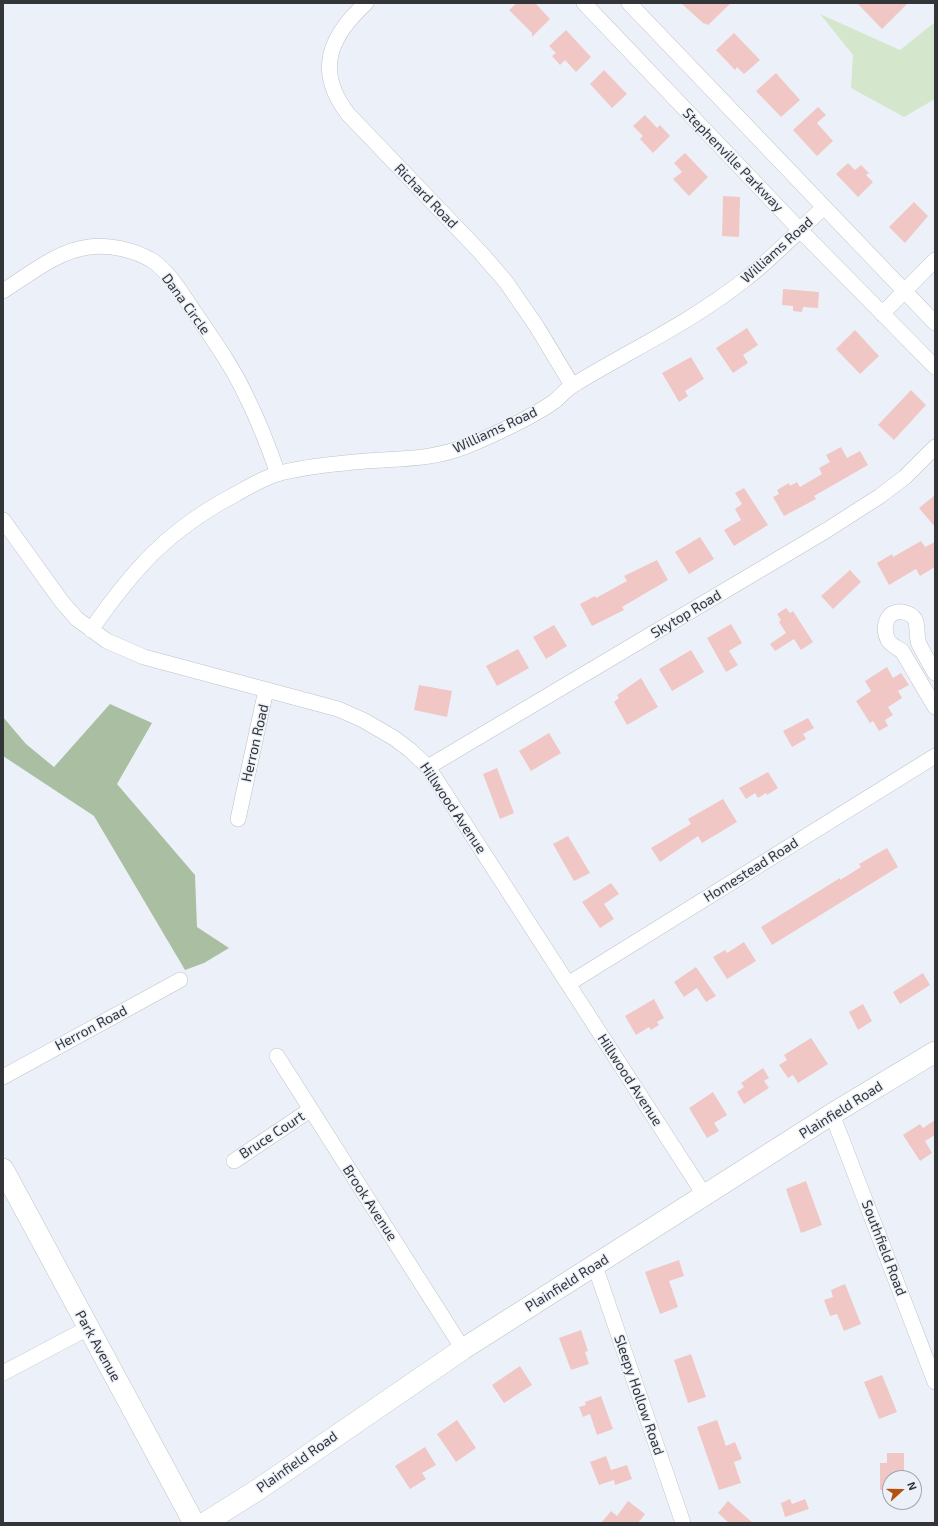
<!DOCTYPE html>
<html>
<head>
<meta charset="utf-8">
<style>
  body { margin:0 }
  #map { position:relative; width:938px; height:1526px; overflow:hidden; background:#ecf1f9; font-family:"Exo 2",sans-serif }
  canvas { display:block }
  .frame { position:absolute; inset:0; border:4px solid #333538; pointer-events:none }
  .north { position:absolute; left:882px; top:1470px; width:40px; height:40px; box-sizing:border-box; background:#ecf1f9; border:1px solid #a2a6ac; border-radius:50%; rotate:69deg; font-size:11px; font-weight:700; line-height:16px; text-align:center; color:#333538 }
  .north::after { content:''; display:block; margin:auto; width:14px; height:18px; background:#b2520e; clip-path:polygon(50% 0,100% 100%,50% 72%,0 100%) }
</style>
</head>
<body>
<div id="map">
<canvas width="938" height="1526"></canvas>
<div class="frame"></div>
<div class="north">N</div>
</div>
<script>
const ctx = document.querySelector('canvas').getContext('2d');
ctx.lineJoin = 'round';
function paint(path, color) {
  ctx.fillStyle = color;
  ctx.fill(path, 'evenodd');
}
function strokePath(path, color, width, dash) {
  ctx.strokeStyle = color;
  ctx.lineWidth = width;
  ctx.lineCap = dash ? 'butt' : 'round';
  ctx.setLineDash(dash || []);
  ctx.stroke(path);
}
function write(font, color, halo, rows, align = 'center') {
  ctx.font = font + ' "Exo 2",sans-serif';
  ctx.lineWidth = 3;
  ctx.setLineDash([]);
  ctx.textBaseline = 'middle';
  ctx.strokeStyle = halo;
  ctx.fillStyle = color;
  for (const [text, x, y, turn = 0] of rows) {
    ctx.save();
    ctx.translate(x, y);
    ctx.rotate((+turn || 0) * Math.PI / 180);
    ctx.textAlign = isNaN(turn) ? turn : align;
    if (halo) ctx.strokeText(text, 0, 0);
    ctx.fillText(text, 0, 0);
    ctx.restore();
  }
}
paint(new Path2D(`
  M820,14L900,50L935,22V99L904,117L851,88L853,55Z`), '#d4e7cc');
paint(new Path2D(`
  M110,704L152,723L117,784L195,875L197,927L229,948L204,963L185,970L94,816L3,756V717L26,744L54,767Z`), '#aabea1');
paint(new Path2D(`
  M517,3H535L550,19L532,37V33L509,10Z
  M681,3H731L708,25L703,23Z
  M857,3H908L882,29Z
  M566,30L591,57L576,72L565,60L560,65L552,56L556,53L549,46Z
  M734,33L760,60L744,74L737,67L735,70L716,50Z
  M604,70L627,94L612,108L590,84Z
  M776,73L800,100L781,117L756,91Z
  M818,107L826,115L817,123L833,141L817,156L793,130Z
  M645,115L657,128L660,125L670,136L653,153L640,139L643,136L633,126Z
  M685,153L708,177L689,196L673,179L682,172L674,163Z
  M848,163L855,170L861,165L869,173L866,175L873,182L858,197L836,174Z
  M723,196L740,197L739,237L722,236Z
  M914,202L928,216L905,243L889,227Z
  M783,289L819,292L818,308L803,307L802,312L793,311V306L782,305Z
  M747,328L758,345L743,355L748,363L733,373L716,348Z
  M855,330L879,356L860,374L836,349Z
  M691,357L704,379L685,391L688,396L679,402L662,373Z
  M911,390L926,405L894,440L878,425Z
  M841,447L847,458L860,451L868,465L814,496L816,499L784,516L773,497L779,494L777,490L789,483L790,486L797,482L800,487L822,474L819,468L830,462L826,455Z
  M744,488L768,525L734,546L724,530L741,520L735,509L742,504L735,493Z
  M935,495V527L919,508Z
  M700,537L714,559L689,574L675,552Z
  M921,541L925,547L935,542V567L920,576L916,569L889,585L877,563L892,554L893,557Z
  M657,560L668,580L622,607L624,610L592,626L580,604L595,596L596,598L627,581L624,576Z
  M850,570L861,582L833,609L821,596Z
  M786,608L790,613L793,611L813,642L801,650L794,639L775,651L770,644L786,633L779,622L781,620L777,614Z
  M731,624L742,643L729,651L738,665L726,672L707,638Z
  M554,625L567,646L546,659L533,637Z
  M518,649L529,668L497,686L486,666Z
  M691,650L704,672L672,691L659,669Z
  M887,667L893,678L901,673L909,685L898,691L902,698L888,707L893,715L885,720L888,726L879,731L873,721L870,723L856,701L871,691L865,681Z
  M641,678L658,707L627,725L614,702L619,698L617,695Z
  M419,685L452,691L447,717L414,710Z
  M808,718L814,728L803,734L806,739L792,747L783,731Z
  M549,733L561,753L531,771L519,751Z
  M497,768L514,813L500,819L483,774Z
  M768,772L778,788L767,795L766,793L758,798L755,793L746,799L739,788Z
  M723,799L737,822L702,843L698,836L660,862L651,848L691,824L688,819Z
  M568,836L590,873L574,881L553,844Z
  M887,848L898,867L772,945L761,927L840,878V880L861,867L859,864Z
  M611,883L619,894L604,904L614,919L600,928L582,902Z
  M744,942L756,961L727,979L713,957L725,950L727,953Z
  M696,967L716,996L706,1002L697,988L684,997L674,982Z
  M923,973L930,985L900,1004L893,992Z
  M654,999L664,1018L657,1022L659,1025L651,1030L649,1027L636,1035L625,1016Z
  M863,1004L872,1021L858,1030L849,1012Z
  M811,1038L828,1064L798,1083L793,1075L788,1078L779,1065L787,1060L784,1055Z
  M763,1068L769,1078L764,1081L769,1088L744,1104L737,1092L744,1087L741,1083Z
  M713,1092L727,1115L714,1123L719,1131L707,1138L689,1108Z
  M935,1120V1135L925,1141L932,1153L920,1161L903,1135L920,1124L923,1128Z
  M806,1181L822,1225L801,1233L786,1189Z
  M679,1260L684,1276L669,1281L678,1307L660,1314L645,1272Z
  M845,1284L861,1324L844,1331L837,1314L830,1316L824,1300L833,1297L831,1290Z
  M581,1330L588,1351L585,1352L589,1364L571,1370L559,1338Z
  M691,1354L706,1397L688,1403L674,1360Z
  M520,1366L532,1385L504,1403L492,1385Z
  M882,1375L897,1412L879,1419L864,1382Z
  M601,1396L613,1429L597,1435L590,1414L583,1417L579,1407L586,1405L585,1402Z
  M457,1420L476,1448L456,1462L437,1434Z
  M717,1420L726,1446L735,1442L742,1459L734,1462L741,1483L719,1490L697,1427Z
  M425,1447L436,1465L422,1473L426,1479L410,1489L395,1466Z
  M887,1453H904V1478H890V1490H880V1463H887Z
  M606,1456L611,1470L627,1465L632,1479L615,1485L614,1480L599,1485L590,1462Z
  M790,1499L792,1504L805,1499L809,1509L785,1517L781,1503Z
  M628,1501L645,1514L638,1523H601L611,1511L617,1516Z
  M728,1501L753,1523H729L718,1513Z`), '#f0c7c4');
const street = new Path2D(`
  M366,3C329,37 315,71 348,114L481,253L506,282L537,327L572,385
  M584,3L800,230L935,367
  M629,3L935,323
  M3,291C30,274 57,251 89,247C109,244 135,250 153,261C170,273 181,293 193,310C212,338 233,367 247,398C259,422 269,448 278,474
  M882,314L935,260
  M3,520L62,602L77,619L107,641L144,657L338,709L363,720L394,738L410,750L428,767L705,1196
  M91,630C134,568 169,529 236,494C250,486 265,477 280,473C301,468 323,465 345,463C390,457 426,463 469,445C494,435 534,416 555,401C562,395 567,388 575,384C631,350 691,322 743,281C772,259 797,232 824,207
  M935,673C930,664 924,654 919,644C914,632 923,616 903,612C886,609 882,628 888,640C891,645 897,648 902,651L935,707
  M428,767L827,530L880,496L905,477L935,447
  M238,819L266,690
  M568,984L935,756
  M277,1056L463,1349
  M3,1077L180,980
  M832,1114L935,1382
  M234,1161L310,1110
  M595,1266L683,1523
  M3,1373L88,1328`);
const secondary = new Path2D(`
  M3,1169L194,1523
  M205,1523L259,1489L463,1349L832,1114L935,1052`);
strokePath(street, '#bdc2c9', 16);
strokePath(secondary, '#bdc2c9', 22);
strokePath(street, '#fff', 15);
strokePath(secondary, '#fff', 21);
write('14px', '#333538', '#ecf1f9', [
  ["Stephenville Parkway",733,160,46],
  ["Richard Road",426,196,46],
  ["Williams Road",777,250,-42],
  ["Dana Circle",186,304,54],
  ["Williams Road",495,430,-25],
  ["Skytop Road",686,614,-31],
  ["Herron Road",255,743,-77],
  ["Hillwood Avenue",453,808,56],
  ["Homestead Road",751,870,-32],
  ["Herron Road",91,1028,-28],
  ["Hillwood Avenue",630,1080,57],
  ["Plainfield Road",841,1110,-32],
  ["Bruce Court",272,1135,-33],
  ["Brook Avenue",370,1203,57],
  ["Southfield Road",884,1248,69],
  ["Plainfield Road",567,1283,-32],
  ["Park Avenue",98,1346,61],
  ["Sleepy Hollow Road",639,1395,71],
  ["Plainfield Road",297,1462,-35]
]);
</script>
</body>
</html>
